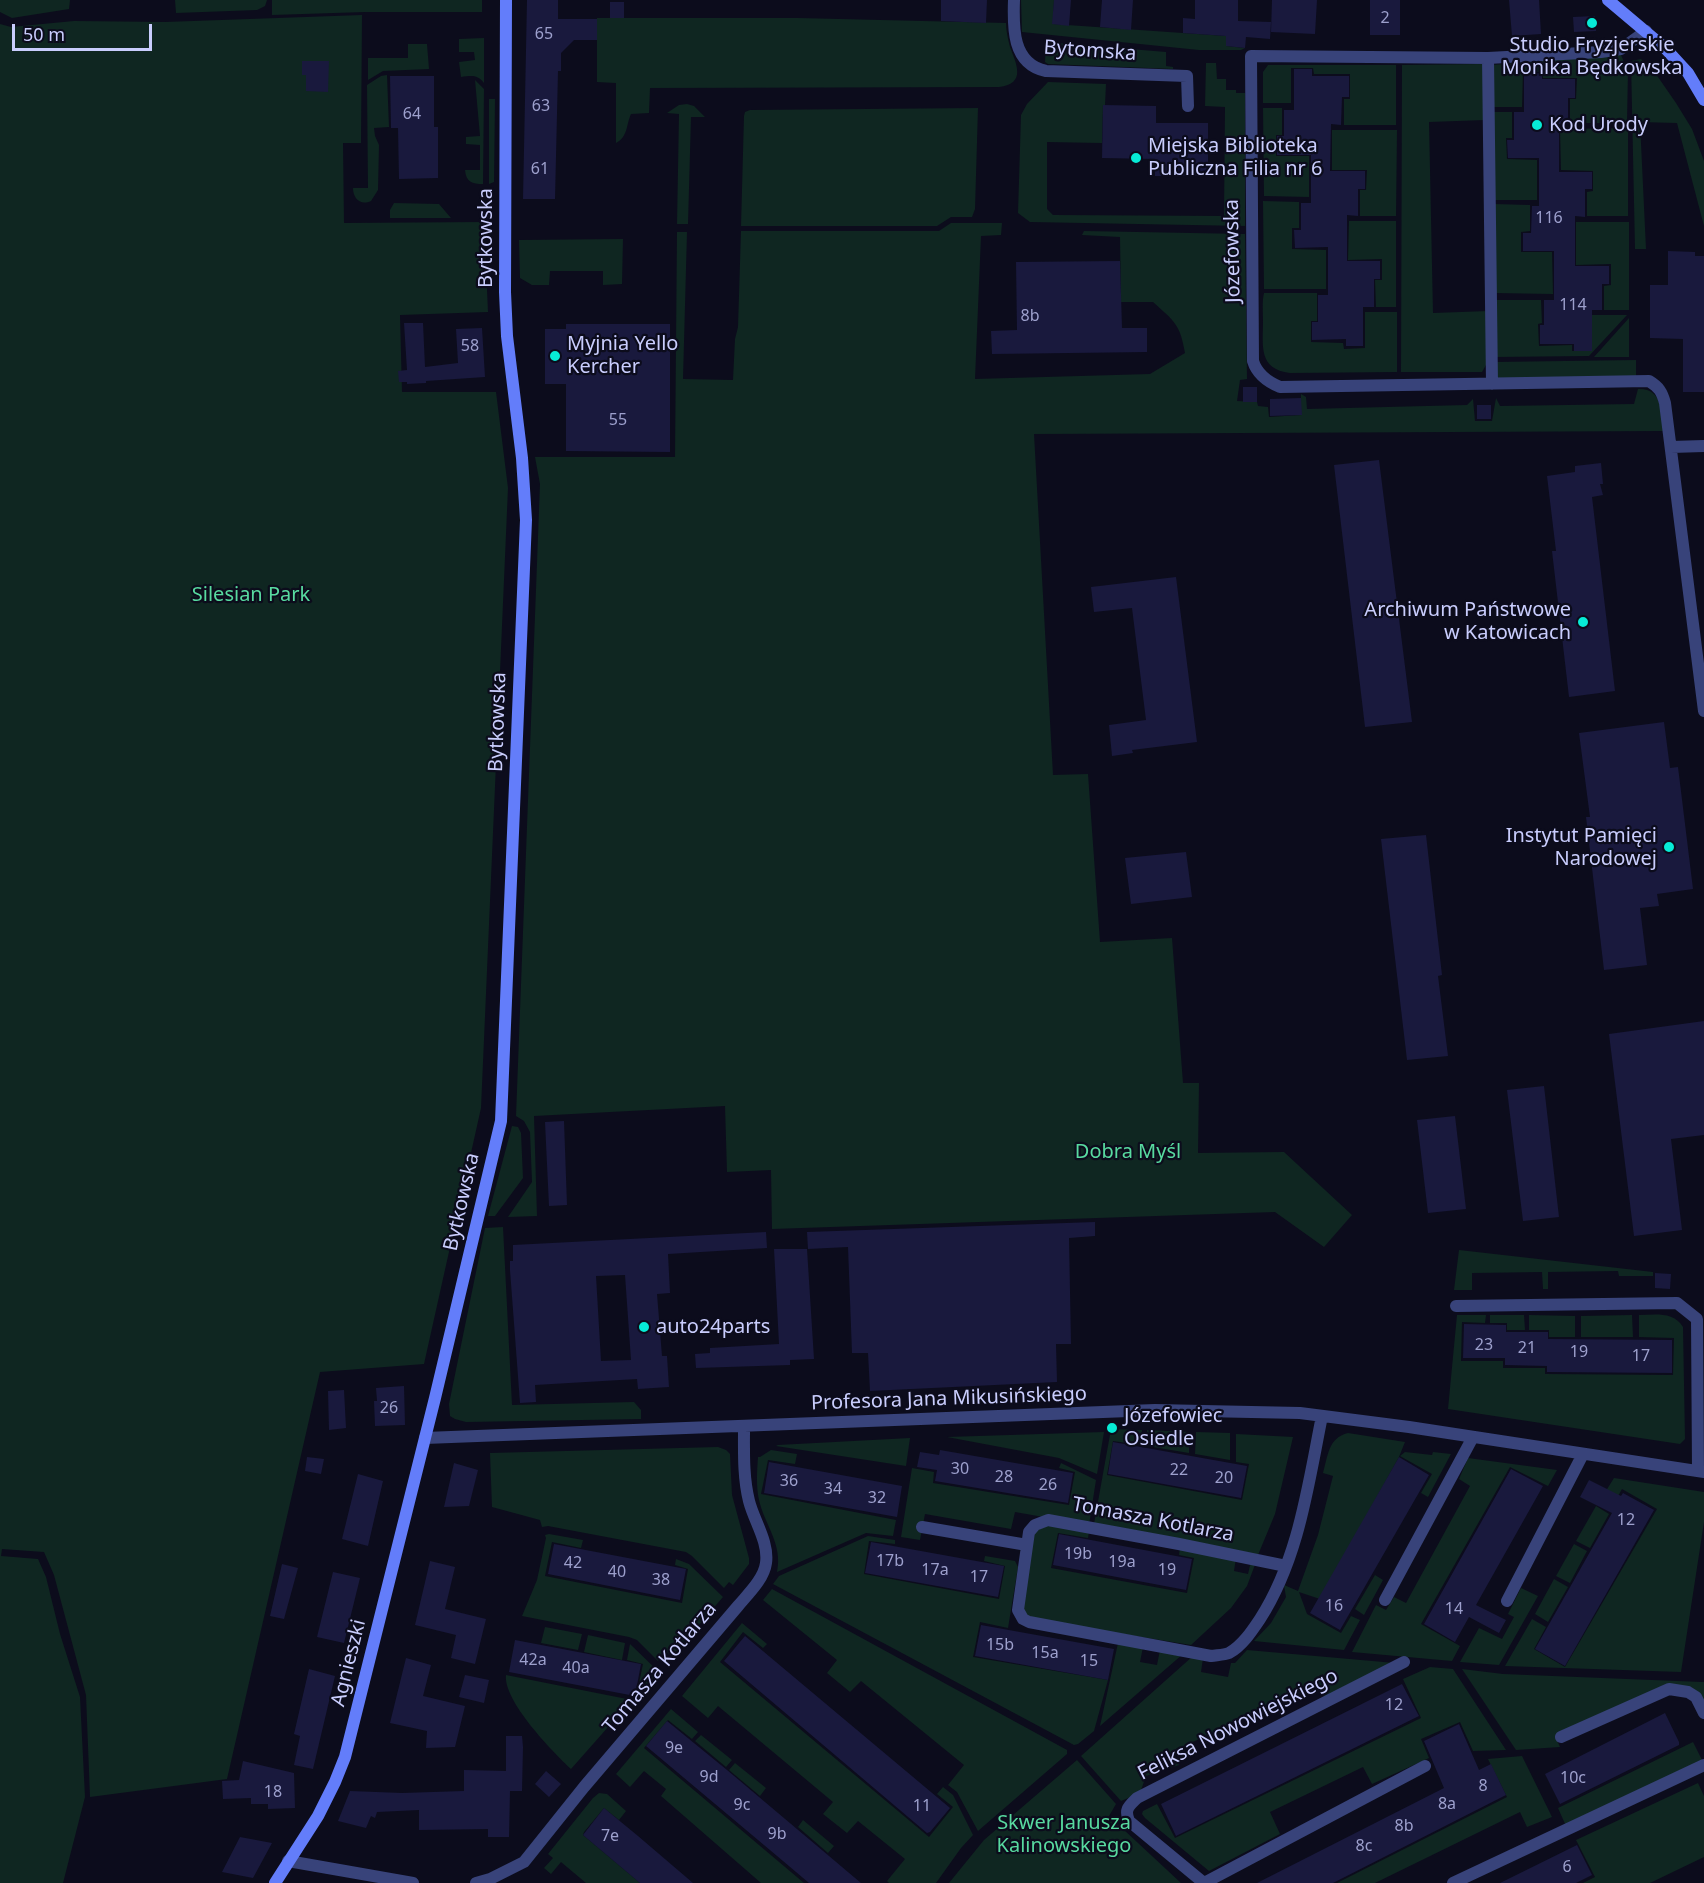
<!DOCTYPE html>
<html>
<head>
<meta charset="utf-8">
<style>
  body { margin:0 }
  #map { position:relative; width:1704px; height:1883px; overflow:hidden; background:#0c0c1c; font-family:"Noto Sans",sans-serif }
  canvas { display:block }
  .scale { position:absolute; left:12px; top:24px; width:140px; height:27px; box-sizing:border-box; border:3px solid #c9cdfd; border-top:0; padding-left:8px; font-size:18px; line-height:21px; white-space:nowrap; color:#c9cdfd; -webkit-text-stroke:4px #0c0c1c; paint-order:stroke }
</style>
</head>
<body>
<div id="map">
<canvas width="1704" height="1883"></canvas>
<div class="scale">50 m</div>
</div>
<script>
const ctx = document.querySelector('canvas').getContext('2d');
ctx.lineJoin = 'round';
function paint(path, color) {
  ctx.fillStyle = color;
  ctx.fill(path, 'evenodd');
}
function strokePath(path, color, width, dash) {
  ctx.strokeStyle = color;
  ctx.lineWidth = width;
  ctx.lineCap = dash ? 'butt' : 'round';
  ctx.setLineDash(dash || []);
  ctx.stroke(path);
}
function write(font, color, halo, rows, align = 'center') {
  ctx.font = font + ' "Noto Sans",sans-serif';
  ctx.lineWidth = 4.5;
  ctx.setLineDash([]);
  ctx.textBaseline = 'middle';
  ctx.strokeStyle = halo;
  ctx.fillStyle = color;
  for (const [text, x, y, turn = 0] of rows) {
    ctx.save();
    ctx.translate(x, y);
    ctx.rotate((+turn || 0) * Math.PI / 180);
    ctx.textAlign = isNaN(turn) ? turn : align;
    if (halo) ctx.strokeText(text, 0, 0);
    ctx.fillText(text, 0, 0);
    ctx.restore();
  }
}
paint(new Path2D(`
  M0,0H70L69,9L12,18L0,12Z
  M175,0H267L265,6L257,10L176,13Z
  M272,0H482V12H365L272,15Z
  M1021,0H1054L1053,24L1226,36V46L1245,48L1241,50H1199L1022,32Z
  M362,15L361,143H343L344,223L484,222L488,312L400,315L402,392H496L508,488L481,1108L424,1364L320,1372L227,1779L90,1797L86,1695L54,1575L44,1552L2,1549L1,1556L38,1559L46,1577L60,1634L80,1697L85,1797L63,1883H0V24L11,27L74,21L165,22Z
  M597,18H798L1006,23C1006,31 1008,39 1010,47C1016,63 1027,84 999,87L650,88L649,113L631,114C626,125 628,137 616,143V83L597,82Z
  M484,38V83C477,74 471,76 461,77L459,62L475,60L474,52H459V39Z
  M1046,42L1166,52V66L1173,67V69L1048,64L1045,62Z
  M408,44H427L429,69L383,71L368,80V58H408Z
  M1621,55L1628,71L1627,123H1570V99H1576L1577,78H1543L1542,72H1523L1522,107H1492L1491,65Z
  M1641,59L1658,77L1676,103L1692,129L1704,161V226L1677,123L1640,122L1646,249H1635L1631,61Z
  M1206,63H1216L1217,79H1226V90H1236V93H1245V226L1030,222L1018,213L1021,115L1027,104L1048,82L1106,84L1105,105L1103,106L1102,143L1047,142V209L1053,215L1224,216L1225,107L1205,106Z
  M1485,64V120L1429,122L1433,313L1489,311L1490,358L1482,372H1401L1402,65Z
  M1268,65H1396V125H1344V99H1350V74H1314L1313,68H1291V103H1263V72Z
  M387,75L389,127L374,128L375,136L379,145L378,190L371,201C360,206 353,198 353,188H368L367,85L381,76Z
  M475,80L484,89L483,184C472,184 466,182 465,170H480V145L466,144V137L480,136Z
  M489,99H495L494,182L489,184Z
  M687,104L694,106L705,117H691L688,224H677L679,114L667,113L679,105Z
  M978,108L975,209L972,217H951L937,226H741L744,116L745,112L750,110Z
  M1263,108H1282V135H1276V156H1309V197L1264,196Z
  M1492,112H1512V138H1506L1507,159L1537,160V200H1494Z
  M1628,128V216H1587V192L1593,191V171L1561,170L1560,129Z
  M1332,130H1397L1396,216H1360V190H1366L1367,170H1332Z
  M1263,201L1299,202V228H1292V249L1326,250V289H1264Z
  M394,203L439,204L451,218H390V210Z
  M1493,204L1530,205V231L1521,232V252H1552L1553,294L1495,293Z
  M1349,221H1396V307H1376L1375,280H1382V259L1348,260Z
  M1576,222H1629V310H1604V286L1611,285V264L1576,265Z
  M951,223H1002L1001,235L981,236L975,379L1150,374L1185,353C1180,324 1175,322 1153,302H1121L1120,237L1082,235L1084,231L1245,234L1247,379L1240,380L1237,401L1257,402L1258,406L1268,407L1269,417L1301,415V394L1306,397L1307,409L1467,405L1473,399L1475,421H1492L1496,398L1500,406L1634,404L1638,389C1663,388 1661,412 1664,431L1034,434L1053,775L1088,774L1100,942L1172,938L1183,1083H1199L1198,1153L1284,1152L1352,1215L1324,1247L1275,1212L772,1229L771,1170L727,1172L725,1106L534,1116L537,1216L508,1217L532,1182L530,1132L524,1121L516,1116L540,484L535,457H675L677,232H687L683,379L733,380L735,339L738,327L741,231H939Z
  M623,239L622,284L603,285V271H550L549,285H532L520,278L519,240Z
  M1264,293H1317V321H1311V342L1343,343L1344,349L1365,348V312H1397V372L1290,373C1258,369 1263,346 1263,321C1263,312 1262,301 1264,293Z
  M1495,300H1541L1542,323L1538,324L1539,346L1572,345V351H1592V315H1627L1589,356L1495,357Z
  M1629,318V357H1594Z
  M1636,360V377L1495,379V362Z
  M512,1126L518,1127L521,1133L523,1178L495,1216H488Z
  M503,1227L512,1405L634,1402L641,1410V1419L466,1422L455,1419L450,1416L449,1404L485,1228Z
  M1459,1250L1653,1272V1276H1619L1618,1271L1548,1272V1289H1543L1542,1272L1472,1273V1290H1454Z
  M1457,1315H1486L1485,1323L1462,1322L1461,1361H1503V1368H1545V1374L1673,1375L1674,1338L1639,1337V1315C1655,1315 1673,1311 1683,1327L1685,1439L1680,1444L1448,1409Z
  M1490,1315H1524L1525,1330H1507V1323H1490Z
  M1529,1315L1575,1316V1337H1549V1330H1529Z
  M1632,1315L1633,1337H1581V1316Z
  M1111,1429L1142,1430L1141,1445L1113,1441L1107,1475L1242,1500L1249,1464L1236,1462V1434L1293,1437L1275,1514L1258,1555L1094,1524Z
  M1147,1430L1189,1432V1453L1147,1446Z
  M1104,1432L1097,1474L1059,1458L947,1437Z
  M1196,1432L1230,1433V1460L1195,1454Z
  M1348,1433L1405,1442L1399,1457L1320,1599L1299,1592L1307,1614L1341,1633L1351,1616L1360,1620L1344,1650L1254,1641L1271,1623L1286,1597L1284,1585L1298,1591L1318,1535L1333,1476L1323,1473C1328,1456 1328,1438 1348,1433Z
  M910,1438L906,1466L776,1446L778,1445Z
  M718,1447L726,1450L730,1454L732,1495L749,1558V1564L733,1585L729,1582L724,1588L692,1556L686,1552L548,1526L542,1527L540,1520L492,1507L490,1453Z
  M771,1450L797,1454L795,1464L768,1460L761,1494L896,1520L893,1536L866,1533L777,1572C783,1544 765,1526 759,1500C756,1486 757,1471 758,1457H760Z
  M1405,1452L1432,1455L1433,1452L1451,1454L1428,1497L1421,1493L1432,1474L1400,1456Z
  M1468,1458L1557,1470L1548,1486L1510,1467L1421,1624L1460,1646L1452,1661L1352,1652L1376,1605L1386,1610L1394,1597L1406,1603L1470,1486L1459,1479Z
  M1061,1463L1096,1480L1089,1525L1015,1512L1011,1529L925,1514L920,1540L901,1537L912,1468L934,1472L933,1483L1069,1505L1075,1472L1059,1468Z
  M1614,1478L1704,1492V1522L1681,1672L1505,1666L1532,1619L1546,1627L1534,1649L1565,1667L1657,1509L1622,1489L1611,1509L1599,1502Z
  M1596,1506L1609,1514L1590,1548L1576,1541Z
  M1048,1524L1089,1531L1088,1538L1058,1533L1051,1568L1187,1593L1194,1558L1179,1555L1180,1547L1236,1558L1234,1571L1248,1574L1251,1561L1256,1562L1247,1586L1231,1608L1191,1645L1030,1619L1022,1609L1032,1534Z
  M549,1534L583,1540L581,1548L552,1542L545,1576L682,1603L688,1569L675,1565L676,1559L689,1564L723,1597L672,1656L666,1652L658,1661L637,1640L629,1637L522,1616L537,1580L546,1538L545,1535Z
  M868,1536L895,1540V1544L869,1541L864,1574L999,1599L1005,1566L984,1561L985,1556L1015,1561L1018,1567L1008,1628L980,1622L973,1657L1108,1680L1094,1731L1078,1744L1074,1745L773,1584L779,1576Z
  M1574,1544L1587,1551L1570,1583L1556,1576Z
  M1375,1575L1383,1580L1364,1615L1355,1609Z
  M1554,1579L1568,1587L1548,1622L1535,1614Z
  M1521,1588L1538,1596L1499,1665L1460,1662L1479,1628L1502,1639L1514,1617L1508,1614Z
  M772,1589L1067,1750V1754L978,1831L957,1792L948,1785L964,1765L861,1681L850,1692L827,1673L837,1660L763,1600Z
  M742,1623L767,1644L763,1648L743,1632L720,1662L929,1837L953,1807L937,1794L943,1787L953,1795L973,1835L961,1848L936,1883H889L887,1881L905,1859L858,1821L847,1833L823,1814L833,1802L718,1706L708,1718L682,1696Z
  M545,1627L582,1634L578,1650L541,1643Z
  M588,1635L625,1643L622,1660L584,1652Z
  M1118,1643L1143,1647L1140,1662L1157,1665L1160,1650L1183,1654L1100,1726Z
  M630,1644L659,1672L636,1697L643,1664L627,1660Z
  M1247,1650L1395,1663L1325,1698L1318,1685L1173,1751L1179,1765L1146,1776L1140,1793L1121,1801L1081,1756L1193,1656L1203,1658L1201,1672L1228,1677L1231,1663H1235Z
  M1430,1667L1453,1669L1506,1750L1473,1751L1460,1722L1421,1739L1429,1758L1372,1784L1363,1767L1270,1812L1280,1834L1209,1871L1145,1818L1142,1814L1143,1811L1157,1804L1175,1838L1421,1718L1403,1679Z
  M1462,1669L1503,1674L1702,1682H1704V1702L1668,1686L1555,1736L1560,1747L1516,1750Z
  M506,1675L632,1700L571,1769C553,1752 503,1701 506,1675Z
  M671,1709L698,1732L692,1739L668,1720L644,1748L804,1883H761L661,1796L666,1789L644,1771L630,1787L616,1774Z
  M701,1735L732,1760L726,1767L695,1741Z
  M1693,1742L1703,1762L1566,1826L1558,1808Z
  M1522,1756L1552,1817L1527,1827L1520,1812L1375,1883H1337L1507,1797L1488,1759Z
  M1077,1760L1116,1804L1109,1816L1181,1883H949L984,1840Z
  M735,1763L766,1788L760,1796L729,1770Z
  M1698,1783L1704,1796V1857L1650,1883H1583L1595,1877L1576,1840Z
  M599,1793L607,1794L626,1811L619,1820L604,1808L584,1832L583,1835L640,1883H586L561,1862L551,1874L544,1868L553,1858L548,1854L593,1798Z
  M803,1820L834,1846L828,1853L798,1827Z`), '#0f2621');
paint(new Path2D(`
  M527,0H558V19H597V40H574L561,53V71H558L555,199H523Z
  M941,0H987L986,23L941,21Z
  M1054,0H1071L1069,26L1052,24Z
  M1102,0H1133L1131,30L1100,27Z
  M1195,0H1238V21L1271,22L1270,39L1246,37L1245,48L1226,46V36L1183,33V18L1195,19Z
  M1272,0H1317L1315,34L1271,32Z
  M1370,0H1400V35H1370Z
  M1509,0H1539L1541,34L1512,36Z
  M610,2H624V18H610Z
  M1595,16L1596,31L1574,32L1573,17Z
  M302,61H329L328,92L306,91V75H302Z
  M1294,69H1312V76H1349V97H1342L1341,125L1331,124L1330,171H1365V189H1358V216L1347,215V261H1380V279H1374V307H1363V346H1346V339L1312,340V322H1318V295H1328V247L1295,248L1294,230H1301V203H1311V155H1277V136H1284V110H1294Z
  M1524,73H1542V79H1575V98H1568V124H1559V172H1592V189H1585V217L1575,216V266H1609V284H1602V310H1592V351H1574V344H1540V325H1544V300H1554V251H1523V233H1531L1532,206H1539V158H1508L1507,140H1514V112H1524Z
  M390,76H434V127H438V178L399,179L398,128H391Z
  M1103,105L1156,106V123H1208V176H1155V159L1102,158Z
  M1668,251L1695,252V256H1704V392H1683V339L1650,338V285H1668Z
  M1120,261L1122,328H1147V352L992,354L991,331L1017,330L1016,262Z
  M404,323H423L425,367L458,363L456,329L482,328L485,377L426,381V383L407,384V382H399L398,371L407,370Z
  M566,324H670V452L566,451V384H545V329H566Z
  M1243,387H1257V402H1243Z
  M1301,398L1302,415L1270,416V399Z
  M1477,405H1491V419H1477Z
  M1379,460L1412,722L1365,727L1334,465Z
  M1601,463L1603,484H1600L1603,495L1592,497L1615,691L1569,697L1552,551H1556L1547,476L1575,472V466Z
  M1176,577L1197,742L1132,750L1133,753L1112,756L1109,725L1146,720L1132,608L1094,612L1091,587Z
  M1664,722L1670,768L1678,767L1693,889L1657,894L1659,906L1640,908L1647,965L1604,970L1586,817H1590L1579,733Z
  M1426,835L1442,975L1438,976L1448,1056L1407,1060L1381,839Z
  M1186,852L1192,897L1131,904L1125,858Z
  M1704,1021V1135L1671,1139L1682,1230L1634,1236L1609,1034Z
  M1544,1086L1559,1217L1523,1221L1507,1090Z
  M1455,1116L1466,1209L1428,1213L1417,1120Z
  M564,1121L567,1205L549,1206L545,1122Z
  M1095,1222V1236L1069,1238L1071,1344H1056L1057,1382L870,1391L868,1353H852L848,1247L808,1249L807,1232Z
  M766,1232L767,1248L668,1254L670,1293L657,1294L662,1356H667L669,1387L638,1389L637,1379L535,1385L536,1402L520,1403L510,1270V1261H513V1245ZM625,1275L631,1360L601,1361L596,1276Z
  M774,1249H807L814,1359L790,1360V1365L696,1368L695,1354L710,1353V1348L779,1344Z
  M1655,1273L1671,1274L1670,1289L1655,1288Z
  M1464,1324L1506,1325V1332H1548V1339L1672,1340V1373L1547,1372V1366L1505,1365V1358H1463Z
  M404,1386L405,1425L375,1426L374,1401H377L376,1388Z
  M344,1390L346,1428L329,1430L328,1391Z
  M1113,1442L1247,1466L1241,1498L1108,1474Z
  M940,1450L1073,1473L1068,1503L935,1481L937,1470L917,1467L920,1452L939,1455Z
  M307,1457L324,1459L321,1474L305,1471Z
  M1399,1457L1429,1475L1340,1630L1310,1613Z
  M769,1462L902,1486L897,1517L764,1493Z
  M454,1463L478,1470L469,1506L444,1507Z
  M1511,1469L1543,1486L1476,1605L1506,1620L1499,1633L1469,1617L1455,1642L1424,1624Z
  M358,1474L383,1481L368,1546L342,1539Z
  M1589,1480L1621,1496L1623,1493L1654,1510L1565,1666L1535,1649L1612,1513L1580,1497Z
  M1059,1534L1192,1559L1186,1590L1053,1565Z
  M871,1542L1004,1566L998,1597L865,1573Z
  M554,1544L686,1569L680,1600L548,1574Z
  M430,1561L455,1567L445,1609L486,1619L475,1664L451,1658L456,1635L415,1625Z
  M282,1564L298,1568L284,1619L270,1616Z
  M333,1572L360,1578L344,1643L317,1637Z
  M981,1625L1114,1649L1108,1680L975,1656Z
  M745,1636L950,1808L930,1832L927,1833L724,1661Z
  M515,1640L641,1664L635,1696L509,1672Z
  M406,1658L431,1665L423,1696L465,1706L455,1747L426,1748L427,1731L390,1723Z
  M309,1669L335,1676L313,1769L294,1765L300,1736L294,1734Z
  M465,1675L489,1680L484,1703L459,1697Z
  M1402,1684L1419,1716L1176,1836L1161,1804Z
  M1665,1713L1679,1742V1745L1560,1804L1545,1774Z
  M667,1721L727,1770L861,1883H809L783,1861L646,1746Z
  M1459,1724L1479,1770L1491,1764L1506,1795L1333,1883H1257L1444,1788L1424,1741Z
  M506,1736H522L523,1747L522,1791H510L509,1837H488V1829L419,1830V1810L377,1812L375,1818L371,1816L366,1828L338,1821L350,1791L402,1793L464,1791V1770L506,1771Z
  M243,1761L294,1773L295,1808L268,1809V1804H251V1798L223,1799L222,1781L239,1780Z
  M546,1771L561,1784L549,1797L535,1784Z
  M604,1808L638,1836L693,1883H640L583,1835Z
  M240,1837L272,1843L253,1878L222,1872Z
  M1577,1845L1592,1875L1576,1883H1500Z`), '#19193d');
strokePath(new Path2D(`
  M1014,0C1013,27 1012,64 1046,71L1187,76L1188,106
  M1646,31L1621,49L1601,52L1488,58L1251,56L1253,361C1257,374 1268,382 1280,387L1649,381C1659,387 1662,392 1665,403L1704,711
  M1488,58L1492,384
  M1671,447L1704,446
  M1456,1306L1677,1303L1697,1319L1698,1471
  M425,1438L1155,1410L1300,1413L1409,1427L1704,1472
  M922,1527L1027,1545
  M1286,1566L1179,1544L1048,1520L1035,1525L1029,1532L1018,1610L1023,1619L1029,1622L1211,1656C1217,1655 1224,1655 1229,1653C1242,1646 1252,1631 1260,1619C1299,1558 1308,1485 1322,1416
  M1385,1600L1473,1437
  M1507,1601L1583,1454
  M1404,1662L1137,1798C1129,1806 1124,1809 1129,1821L1204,1883L1425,1766
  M1561,1737L1669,1689L1688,1692L1696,1697L1704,1713
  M288,1861L413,1883
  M476,1883L490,1879L524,1862L584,1787L738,1606C748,1594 764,1579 766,1563C769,1542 754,1521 749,1501C743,1477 744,1451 744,1427
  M1453,1883L1704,1765`), '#38437a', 12);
strokePath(new Path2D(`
  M1608,0L1665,48L1688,73L1704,100
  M275,1883L318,1816L335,1782L345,1757L435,1398L501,1121L526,520L522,458L507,336L505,292L506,0`), '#637dfa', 12);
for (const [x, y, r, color] of [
  [1592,23,6,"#07ebd6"],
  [1537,125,6,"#07ebd6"],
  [1136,158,6,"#07ebd6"],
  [555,356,6,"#07ebd6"],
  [1583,622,6,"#07ebd6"],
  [1669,847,6,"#07ebd6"],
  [644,1327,6,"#07ebd6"],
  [1112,1428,6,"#07ebd6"]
]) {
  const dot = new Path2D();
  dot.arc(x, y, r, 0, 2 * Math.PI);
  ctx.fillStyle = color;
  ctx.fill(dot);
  strokePath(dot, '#0c0c1c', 2);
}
write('16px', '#9da0cd', null, [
  ["2",1385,18],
  ["65",544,34],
  ["63",541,106],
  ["64",412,114],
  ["61",540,169],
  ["116",1549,218],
  ["114",1573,305],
  ["8b",1030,316],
  ["58",470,346],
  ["55",618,420],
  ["23",1484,1345],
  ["21",1527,1348],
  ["19",1579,1352],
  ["17",1641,1356],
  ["26",389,1408],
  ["30",960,1469],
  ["22",1179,1470],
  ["28",1004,1477],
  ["20",1224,1478],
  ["36",789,1481],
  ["26",1048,1485],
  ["34",833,1489],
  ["32",877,1498],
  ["12",1626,1520],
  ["19b",1078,1554],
  ["17b",890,1561],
  ["19a",1122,1562],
  ["42",573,1563],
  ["17a",935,1570],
  ["19",1167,1570],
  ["40",617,1572],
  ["17",979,1577],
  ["38",661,1580],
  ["16",1334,1606],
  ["14",1454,1609],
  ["15b",1000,1645],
  ["15a",1045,1653],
  ["42a",533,1660],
  ["15",1089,1661],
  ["40a",576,1668],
  ["12",1394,1705],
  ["9e",674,1748],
  ["9d",709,1777],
  ["10c",1573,1778],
  ["8",1483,1786],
  ["18",273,1792],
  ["8a",1447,1804],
  ["9c",742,1805],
  ["11",922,1806],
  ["8b",1404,1826],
  ["9b",777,1834],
  ["7e",610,1836],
  ["8c",1364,1846],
  ["6",1567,1867]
]);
write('20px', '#c9cdfd', '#0c0c1c', [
  ["Studio Fryzjerskie",1592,45,"center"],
  ["Monika Będkowska",1592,68,"center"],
  ["Kod Urody",1549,125],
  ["Miejska Biblioteka",1148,146],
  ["Publiczna Filia nr 6",1148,169],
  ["Myjnia Yello",567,344],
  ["Kercher",567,367],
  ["Archiwum Państwowe",1571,610,"right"],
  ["w Katowicach",1571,633,"right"],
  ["Instytut Pamięci",1657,836,"right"],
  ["Narodowej",1657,859,"right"],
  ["auto24parts",656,1327],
  ["Józefowiec",1124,1416],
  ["Osiedle",1124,1439]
], 'left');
write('20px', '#c9cdfd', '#0c0c1c', [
  ["Bytomska",1090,51,4],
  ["Bytkowska",486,238,-90],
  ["Józefowska",1233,251,-91],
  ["Bytkowska",498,722,-88],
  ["Bytkowska",462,1202,-77],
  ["Profesora Jana Mikusińskiego",949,1399,-2],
  ["Tomasza Kotlarza",1153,1520,11],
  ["Agnieszki",349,1663,-76],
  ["Tomasza Kotlarza",660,1668,-50],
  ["Feliksa Nowowiejskiego",1238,1725,-27]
]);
write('20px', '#58daa0', '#0c0c1c', [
  ["Silesian Park",251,595],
  ["Dobra Myśl",1128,1152],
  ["Skwer Janusza",1064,1823],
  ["Kalinowskiego",1064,1846]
]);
</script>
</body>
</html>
